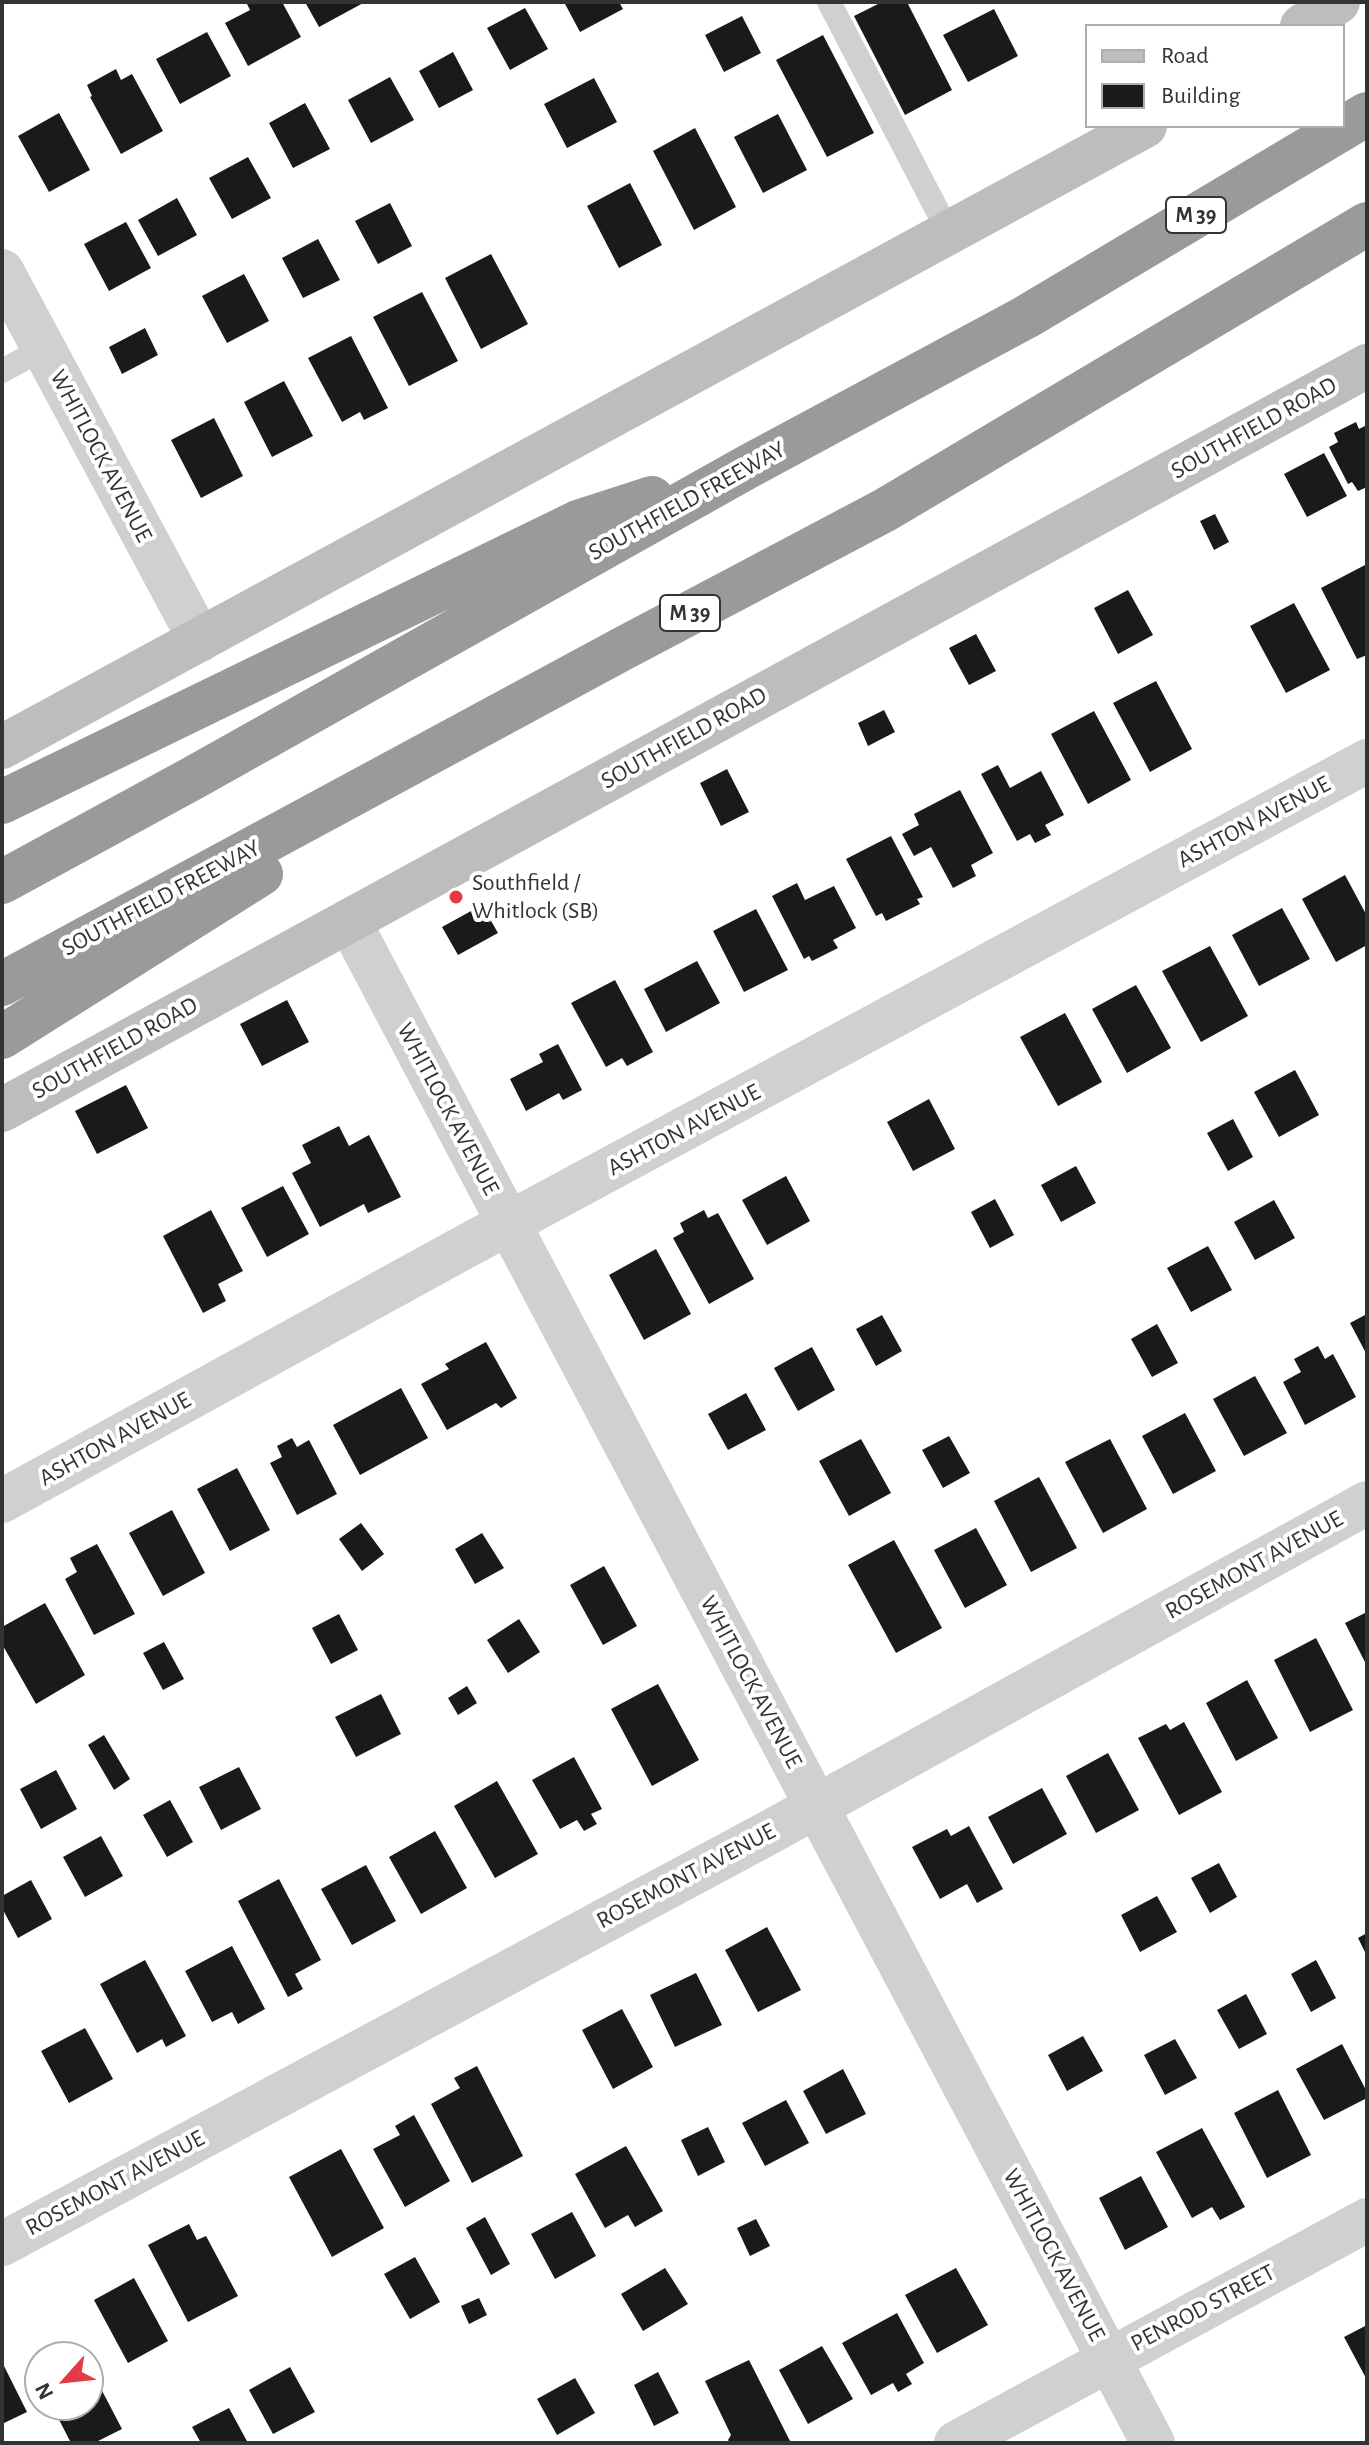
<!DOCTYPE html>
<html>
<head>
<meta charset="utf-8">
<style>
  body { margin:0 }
  #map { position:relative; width:1369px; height:2445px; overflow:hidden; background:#fff; font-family:"Alegreya Sans",sans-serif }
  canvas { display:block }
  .frame { position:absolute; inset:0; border:4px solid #333; pointer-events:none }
  .legend { position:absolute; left:1085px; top:24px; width:260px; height:104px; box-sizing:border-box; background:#fff; border:2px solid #adadad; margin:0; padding:10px 14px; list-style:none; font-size:24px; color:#333 }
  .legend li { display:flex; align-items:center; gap:16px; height:40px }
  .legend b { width:40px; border:2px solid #adadad }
  .north { position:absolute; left:24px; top:2341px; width:80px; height:80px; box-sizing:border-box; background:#fff; border:2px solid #adadad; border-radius:50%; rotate:243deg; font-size:22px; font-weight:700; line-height:32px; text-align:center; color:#333 }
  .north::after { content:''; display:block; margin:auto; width:28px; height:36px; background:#e63946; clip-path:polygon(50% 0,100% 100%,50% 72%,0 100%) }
</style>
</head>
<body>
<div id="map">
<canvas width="1369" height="2445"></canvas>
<div class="frame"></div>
<ul class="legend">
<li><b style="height:10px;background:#bdbdbd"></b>Road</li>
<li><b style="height:22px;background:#1a1a1a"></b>Building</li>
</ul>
<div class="north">N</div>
</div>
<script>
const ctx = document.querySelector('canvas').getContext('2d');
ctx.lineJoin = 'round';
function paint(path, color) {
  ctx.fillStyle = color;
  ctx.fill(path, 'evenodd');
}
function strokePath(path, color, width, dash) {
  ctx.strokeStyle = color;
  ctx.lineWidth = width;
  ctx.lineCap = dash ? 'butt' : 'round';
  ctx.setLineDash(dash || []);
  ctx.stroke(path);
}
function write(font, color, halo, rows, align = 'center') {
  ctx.font = font + ' "Alegreya Sans",sans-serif';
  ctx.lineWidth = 8;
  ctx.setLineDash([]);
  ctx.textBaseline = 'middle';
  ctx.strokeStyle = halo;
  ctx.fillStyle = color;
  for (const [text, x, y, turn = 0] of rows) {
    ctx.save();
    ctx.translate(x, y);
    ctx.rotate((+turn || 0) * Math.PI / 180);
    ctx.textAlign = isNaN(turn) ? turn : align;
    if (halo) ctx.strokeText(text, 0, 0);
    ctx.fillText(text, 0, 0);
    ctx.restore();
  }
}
paint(new Path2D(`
  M246,2H282L301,37L248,66L225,23L250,10Z
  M305,2H365L319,27Z
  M564,2H619L623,9L580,32Z
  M882,2H907L952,90L905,115L854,16Z
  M525,8L548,49L510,70L487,28Z
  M994,9L1018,56L968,82L943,35Z
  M742,16L761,53L724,72L705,35Z
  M207,32L231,76L180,104L156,59Z
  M823,35L874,133L827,157L776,60Z
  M453,52L473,90L439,108L419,71Z
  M116,69L121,80L132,74L163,131L121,154L90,97L92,96L87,85Z
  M390,77L414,120L371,143L348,100Z
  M594,78L617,122L567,148L544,104Z
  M305,103L330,149L293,168L269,123Z
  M59,113L90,170L49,192L18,136Z
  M778,114L807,170L763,193L734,137Z
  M695,128L736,207L694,230L653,151Z
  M248,157L271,198L232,219L209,178Z
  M630,183L662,245L619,268L587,206Z
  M177,198L197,235L158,256L138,220Z
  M390,203L412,246L378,264L355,221Z
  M126,222L151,268L109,291L84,244Z
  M318,239L340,280L303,298L282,258Z
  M491,254L528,324L481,349L445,278Z
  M244,274L269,321L227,343L202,296Z
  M422,292L458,361L409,386L373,317Z
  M145,328L158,355L122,374L109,347Z
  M351,336L388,408L364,420L360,412L342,422L308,358Z
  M284,381L313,436L272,457L244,402Z
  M214,418L243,476L201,498L171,440Z
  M1356,422L1359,429L1367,425V487L1358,491L1352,482L1348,484L1329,447L1338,442L1334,433Z
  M1324,453L1347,496L1307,517L1284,474Z
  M1215,514L1229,542L1214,550L1200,521Z
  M1367,564V655L1357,659L1321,588Z
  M1128,590L1153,635L1118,654L1094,608Z
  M1294,603L1330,670L1286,693L1250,626Z
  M976,634L996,671L969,685L949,648Z
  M1156,681L1192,749L1150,772L1113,703Z
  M884,710L895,732L868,746L858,723Z
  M1094,711L1131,780L1088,804L1051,734Z
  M998,765L1010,788L1041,771L1064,815L1045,825L1051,835L1035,843L1030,834L1017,841L981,774Z
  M727,769L749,812L721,826L700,783Z
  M960,790L993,853L971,865L976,876L953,888L931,847L914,856L902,834L919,825L914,814Z
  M891,836L923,897L917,899L920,904L886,921L882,913L876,916L846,859Z
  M1345,875L1367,916V945L1336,962L1302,899Z
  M797,883L805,900L834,886L856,928L833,940L838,948L812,961L809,956L804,959L772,896Z
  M482,905L498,933L458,955L442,927Z
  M1282,908L1310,959L1259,986L1232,935Z
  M756,909L788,970L744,992L713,931Z
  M1210,946L1248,1016L1201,1042L1162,971Z
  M697,961L720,1003L666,1032L644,989Z
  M615,980L653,1052L627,1066L622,1058L606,1067L571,1003Z
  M1136,985L1171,1048L1127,1073L1092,1009Z
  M287,1000L309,1042L262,1066L240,1024Z
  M1065,1013L1102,1082L1058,1106L1020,1037Z
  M558,1044L582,1090L563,1100L559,1093L526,1111L510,1079L543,1062L539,1054Z
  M1295,1070L1319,1115L1279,1137L1254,1092Z
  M126,1085L148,1128L97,1154L75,1111Z
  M929,1099L955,1149L913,1171L887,1122Z
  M1233,1119L1253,1157L1228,1171L1207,1133Z
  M339,1126L349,1146L369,1135L401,1197L368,1213L364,1204L320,1227L292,1173L311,1163L302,1145Z
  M1076,1166L1096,1203L1061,1222L1041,1185Z
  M786,1176L810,1221L767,1245L742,1200Z
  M283,1186L309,1234L267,1257L241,1208Z
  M995,1199L1014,1235L990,1248L971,1212Z
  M1274,1200L1295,1238L1255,1260L1234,1222Z
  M211,1210L243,1271L218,1284L226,1301L203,1313L163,1236Z
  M704,1210L708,1218L718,1213L754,1279L709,1304L673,1238L684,1232L680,1223Z
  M1208,1246L1232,1290L1191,1312L1167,1268Z
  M656,1249L691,1314L644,1340L609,1275Z
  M1367,1314V1355L1350,1323Z
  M882,1315L902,1351L876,1366L856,1329Z
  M1157,1324L1178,1363L1152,1377L1131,1339Z
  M486,1342L517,1398L501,1408L496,1403L447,1430L421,1384L449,1369L445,1364Z
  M1318,1346L1325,1359L1333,1354L1356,1397L1305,1425L1283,1382L1301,1372L1294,1359Z
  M812,1347L835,1390L798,1411L774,1368Z
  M1255,1376L1287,1433L1244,1456L1213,1399Z
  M401,1388L428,1438L360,1475L333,1425Z
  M746,1393L766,1430L728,1450L708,1414Z
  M1185,1413L1216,1471L1173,1494L1142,1436Z
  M949,1436L970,1473L943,1488L922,1450Z
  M292,1438L297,1447L309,1440L337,1494L297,1515L270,1463L282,1457L277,1446Z
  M861,1439L891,1493L849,1516L819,1461Z
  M1110,1439L1147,1509L1103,1533L1065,1462Z
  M237,1468L270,1530L230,1551L197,1489Z
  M1039,1477L1077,1548L1031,1572L994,1501Z
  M172,1510L205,1573L163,1596L129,1533Z
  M361,1523L384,1554L362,1571L339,1539Z
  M976,1528L1007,1585L965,1608L934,1550Z
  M482,1533L504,1568L475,1584L455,1549Z
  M894,1540L942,1628L896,1653L848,1565Z
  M97,1544L135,1614L94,1635L65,1579L77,1572L70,1558Z
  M604,1566L637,1626L603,1645L570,1585Z
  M45,1603L85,1675L36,1704L2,1644V1627Z
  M1367,1612V1666L1345,1623Z
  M339,1614L358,1650L331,1664L312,1628Z
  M519,1619L540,1652L508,1673L487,1640Z
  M1316,1638L1353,1710L1310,1732L1274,1660Z
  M164,1642L184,1679L163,1690L143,1653Z
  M1247,1680L1278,1738L1236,1761L1206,1703Z
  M658,1684L699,1760L652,1786L611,1709Z
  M467,1686L477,1703L458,1715L448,1698Z
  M381,1694L401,1734L356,1757L335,1717Z
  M1184,1722L1222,1792L1179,1815L1138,1738L1166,1724L1170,1730Z
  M104,1735L130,1779L114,1790L88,1745Z
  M1108,1753L1139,1810L1096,1833L1066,1776Z
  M574,1757L602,1809L591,1814L597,1824L584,1831L577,1820L560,1829L532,1780Z
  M239,1767L261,1809L221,1830L199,1787Z
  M56,1770L77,1809L41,1829L20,1789Z
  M497,1781L538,1854L495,1878L454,1806Z
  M1042,1788L1067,1834L1013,1864L988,1817Z
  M170,1800L193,1842L167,1857L143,1815Z
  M969,1826L1003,1889L977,1903L967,1884L940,1899L912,1847L947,1829L951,1836Z
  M435,1831L467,1888L421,1914L389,1857Z
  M101,1836L123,1876L85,1897L63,1857Z
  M1219,1863L1237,1897L1210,1913L1191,1878Z
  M366,1865L396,1921L352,1945L321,1889Z
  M279,1879L321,1960L295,1974L303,1989L288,1997L238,1901Z
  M31,1880L52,1919L18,1938L2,1908V1896Z
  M1157,1896L1177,1932L1140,1952L1121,1915Z
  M767,1927L801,1990L758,2012L725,1950Z
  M1367,1933V1956L1358,1938Z
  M232,1946L265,2009L238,2024L232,2012L212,2022L185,1971Z
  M145,1960L186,2036L166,2047L162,2039L137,2053L100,1984Z
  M1316,1960L1336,1998L1311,2012L1291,1974Z
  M696,1973L722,2025L675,2047L650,1995Z
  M1246,1994L1267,2034L1239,2049L1217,2010Z
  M622,2009L653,2067L613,2089L582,2030Z
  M85,2028L113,2079L69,2103L41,2051Z
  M1083,2036L1103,2071L1067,2091L1048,2055Z
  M1175,2039L1197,2078L1165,2095L1144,2055Z
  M1342,2044L1367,2092V2098L1324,2120L1296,2069Z
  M477,2066L523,2156L472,2183L431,2104L460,2088L454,2078Z
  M843,2069L866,2114L826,2134L803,2091Z
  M1278,2090L1311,2155L1267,2178L1234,2113Z
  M786,2100L809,2143L765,2166L742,2123Z
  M414,2115L450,2181L405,2207L373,2149L400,2135L395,2126Z
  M708,2127L725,2162L698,2176L681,2140Z
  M1202,2128L1245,2207L1220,2220L1212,2207L1192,2218L1156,2152Z
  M626,2146L663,2211L635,2227L628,2215L605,2228L575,2174Z
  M341,2149L384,2228L332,2257L289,2177Z
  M1141,2176L1168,2227L1125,2250L1099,2198Z
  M572,2212L596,2256L555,2279L531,2234Z
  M485,2217L510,2264L491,2275L466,2228Z
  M756,2219L770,2246L750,2256L737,2228Z
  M189,2224L197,2240L206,2236L238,2296L188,2322L148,2245Z
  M415,2257L440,2302L410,2319L384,2274Z
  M665,2268L688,2304L643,2331L621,2294Z
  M956,2268L988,2325L937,2353L905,2295Z
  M134,2278L168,2341L128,2363L94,2300Z
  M479,2298L487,2315L469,2324L461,2306Z
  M897,2313L924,2363L906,2374L912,2384L898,2392L893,2383L871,2395L842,2343Z
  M1367,2325V2380L1344,2337Z
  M822,2346L853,2399L808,2424L779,2370Z
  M749,2360L791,2443H730L728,2440L731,2435L705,2381Z
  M2,2362L27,2412L2,2424Z
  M290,2367L315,2412L273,2434L249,2390Z
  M658,2372L679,2413L654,2426L634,2385Z
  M575,2378L595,2413L557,2435L537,2399Z
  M98,2383L122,2429L94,2443H71L52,2406L88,2405V2388Z
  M229,2408L248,2443H201L192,2427Z`), '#1a1a1a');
strokePath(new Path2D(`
  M829,2L949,233
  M2,371L44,348`), '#d0d0d0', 24);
strokePath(new Path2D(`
  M2,271L200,640
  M349,921L1153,2443
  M2,1501L459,1250L1367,761
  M2,2244L768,1833L1367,1503
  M956,2443L1367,2220`), '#d0d0d0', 44);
strokePath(new Path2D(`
  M1302,26L1338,2
  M2,747L1145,126
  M2,1110L1367,366`), '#bdbdbd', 44);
strokePath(new Path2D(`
  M2,802L578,522L652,498
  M2,882L193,778L749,466L1026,317L1367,114
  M2,984L622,649L885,510L1367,224
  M2,1037L261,874`), '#9a9a9a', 44);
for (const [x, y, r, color] of [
  [456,897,8,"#e63946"]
]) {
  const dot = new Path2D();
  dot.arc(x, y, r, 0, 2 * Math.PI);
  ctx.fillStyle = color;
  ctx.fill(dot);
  strokePath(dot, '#fff', 3);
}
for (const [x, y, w] of [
  [1196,215,60],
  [690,613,60]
]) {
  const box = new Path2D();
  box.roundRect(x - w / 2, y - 18, w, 36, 6);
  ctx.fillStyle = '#fff';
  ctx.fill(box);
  strokePath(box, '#333', 2);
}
write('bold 22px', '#333', null, [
  ["M 39",1196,215],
  ["M 39",690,613]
]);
write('24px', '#333', '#fff', [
  ["SOUTHFIELD ROAD",1254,428,-29],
  ["WHITLOCK AVENUE",101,456,62],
  ["SOUTHFIELD FREEWAY",687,501,-29],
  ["SOUTHFIELD ROAD",684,738,-29],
  ["ASHTON AVENUE",1254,822,-28],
  ["SOUTHFIELD FREEWAY",161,898,-28],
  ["SOUTHFIELD ROAD",115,1048,-29],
  ["WHITLOCK AVENUE",448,1109,62],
  ["ASHTON AVENUE",684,1130,-28],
  ["ASHTON AVENUE",115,1439,-29],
  ["ROSEMONT AVENUE",1254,1565,-29],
  ["WHITLOCK AVENUE",751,1682,62],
  ["ROSEMONT AVENUE",686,1876,-28],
  ["ROSEMONT AVENUE",115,2183,-28],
  ["WHITLOCK AVENUE",1054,2255,62],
  ["PENROD STREET",1203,2308,-28]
]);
write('24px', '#333', '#fff', [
  ["Southfield /",472,883],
  ["Whitlock (SB)",472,911]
], 'left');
</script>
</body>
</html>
